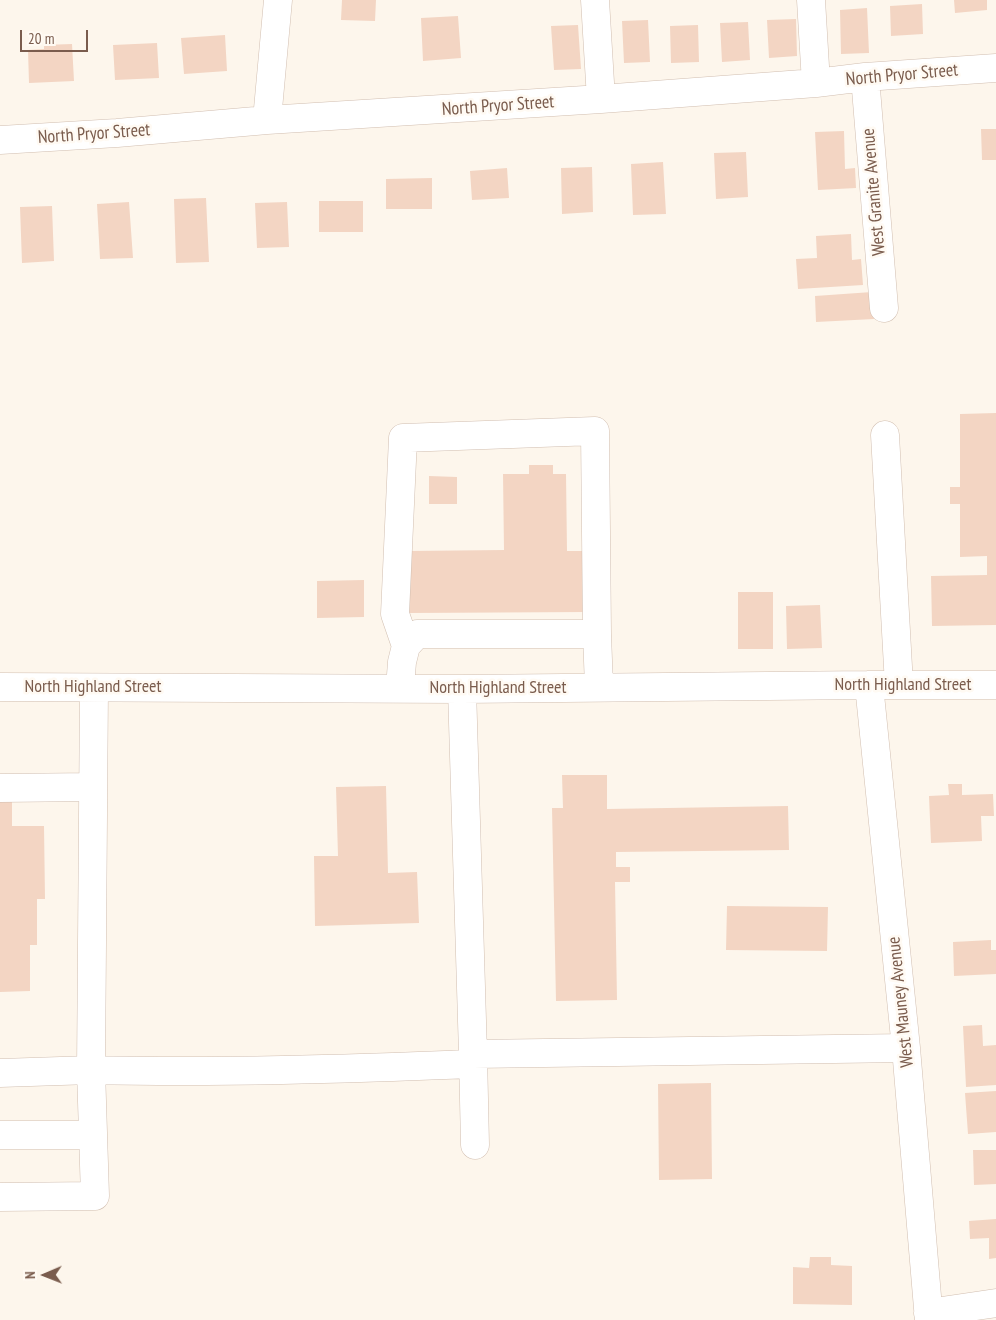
<!DOCTYPE html>
<html>
<head>
<meta charset="utf-8">
<style>
  body { margin:0 }
  #map { position:relative; width:996px; height:1320px; overflow:hidden; background:#fdf6ec; font-family:"PT Sans Narrow",sans-serif }
  canvas { display:block }
  .north { position:absolute; left:20px; top:1250px; width:50px; height:50px; -webkit-text-stroke:4px #fffaf3; paint-order:stroke; rotate:269deg; font-size:14px; font-weight:700; line-height:20px; text-align:center; color:#7a5c4d }
  .north::after { content:''; display:block; margin:auto; width:18px; height:22px; background:#7a5c4d; clip-path:polygon(50% 0,100% 100%,50% 72%,0 100%) }
  .scale { position:absolute; left:20px; top:30px; width:68px; height:22px; box-sizing:border-box; border:2px solid #7a5c4d; border-top:0; padding-left:6px; font-size:15px; line-height:18px; white-space:nowrap; color:#7a5c4d; -webkit-text-stroke:4px #fffaf3; paint-order:stroke }
</style>
</head>
<body>
<div id="map">
<canvas width="996" height="1320"></canvas>
<div class="north">N</div>
<div class="scale">20 m</div>
</div>
<script>
const ctx = document.querySelector('canvas').getContext('2d');
ctx.lineJoin = 'round';
function paint(path, color) {
  ctx.fillStyle = color;
  ctx.fill(path, 'evenodd');
}
function strokePath(path, color, width, dash) {
  ctx.strokeStyle = color;
  ctx.lineWidth = width;
  ctx.lineCap = dash ? 'butt' : 'round';
  ctx.setLineDash(dash || []);
  ctx.stroke(path);
}
function write(font, color, halo, rows, align = 'center') {
  ctx.font = font + ' "PT Sans Narrow",sans-serif';
  ctx.lineWidth = 5;
  ctx.setLineDash([]);
  ctx.textBaseline = 'middle';
  ctx.strokeStyle = halo;
  ctx.fillStyle = color;
  for (const [text, x, y, turn = 0] of rows) {
    ctx.save();
    ctx.translate(x, y);
    ctx.rotate((+turn || 0) * Math.PI / 180);
    ctx.textAlign = isNaN(turn) ? turn : align;
    if (halo) ctx.strokeText(text, 0, 0);
    ctx.fillText(text, 0, 0);
    ctx.restore();
  }
}
paint(new Path2D(`
  M342,0H376L375,21L341,20Z
  M954,0H987V10L955,13Z
  M922,4L923,34L891,36L890,6Z
  M867,8L869,53L841,54L840,10Z
  M458,16L461,58L423,61L421,18Z
  M796,19L797,56L769,58L767,20Z
  M648,20L650,62L624,63L622,21Z
  M748,22L750,60L722,62L720,23Z
  M578,25L581,69L554,70L551,26Z
  M698,25L699,62L671,63L670,26Z
  M225,35L227,71L184,74L181,38Z
  M157,43L159,78L115,80L113,45Z
  M72,44L74,81L29,83L28,50L44,49V45Z
  M981,129H996V160H982Z
  M844,131L845,169L855,168L856,188L818,190L815,132Z
  M746,152L748,197L716,199L714,153Z
  M663,162L666,214L633,215L631,164Z
  M592,167L593,212L562,214L561,168Z
  M507,168L509,198L472,200L470,171Z
  M432,178V209H386V179Z
  M206,198L209,262L176,263L174,199Z
  M319,201H363V232H319Z
  M129,202L133,258L100,259L97,204Z
  M287,202L289,247L257,248L255,203Z
  M52,206L54,261L22,263L20,207Z
  M851,234L852,260L861,259L863,285L798,289L796,259L817,258L816,236Z
  M872,292L874,319L816,322L815,296Z
  M996,413V625L932,626L931,576L987,575V556L960,557V504H950V487H960V414Z
  M529,465H553V474H566L567,551H588L589,612L409,613V551L504,550L503,474H529Z
  M429,476L457,477V504H429Z
  M364,580V617L317,618V581Z
  M738,592H773V649H738Z
  M820,605L822,648L787,649L786,606Z
  M562,775H607V809L788,806L789,850L616,852V867H630V882H615L617,1000L556,1001L552,808H563Z
  M948,784H962V795L993,794L994,816H981L982,841L931,843L929,796L949,795Z
  M386,786L388,873L417,872L419,923L315,926L314,856H338L336,787Z
  M0,799H12V826H44L45,899H37V945H30V991L0,992Z
  M727,906L828,907L827,951L726,950Z
  M991,940V950H996V974L954,976L953,942Z
  M982,1025L983,1046L996,1045V1085L966,1087L963,1026Z
  M711,1083L712,1179L659,1180L658,1084Z
  M996,1091V1132L968,1134L965,1093Z
  M973,1150H996V1184L974,1185Z
  M996,1219V1258L989,1259V1238L970,1239L969,1221Z
  M810,1257H831V1265L852,1266V1305L793,1304V1267L809,1268Z`), '#f3d5c3');
const minor = new Path2D(`
  M595,0L601,99
  M811,0L816,83
  M865,77L884,308
  M267,120L278,0
  M0,140L117,133L267,120L601,99L816,83L865,77L996,68
  M885,435L899,685
  M406,646L395,614L403,438L595,431L597,634
  M869,685L906,1048L929,1320
  M0,687L462,689L869,685H996
  M400,688L402,662L406,646L417,634H597L599,687
  M462,689L473,1054L906,1048
  M0,788L93,787
  M473,1054L475,1145
  M0,1073L91,1070L94,688
  M0,1135H92
  M0,1197L95,1196L91,1070C219,1073 346,1069 473,1064
  M928,1313L996,1303`);
strokePath(minor, '#d1beb0', 29);
strokePath(minor, '#fff', 28);
write('18px', '#7a5c4d', '#fffaf3', [
  ["North Pryor Street",902,75,-5],
  ["North Pryor Street",498,106,-4],
  ["North Pryor Street",94,134,-4],
  ["West Granite Avenue",874,192,-95],
  ["North Highland Street",903,685],
  ["North Highland Street",93,687],
  ["North Highland Street",498,688],
  ["West Mauney Avenue",901,1002,-96]
]);
</script>
</body>
</html>
